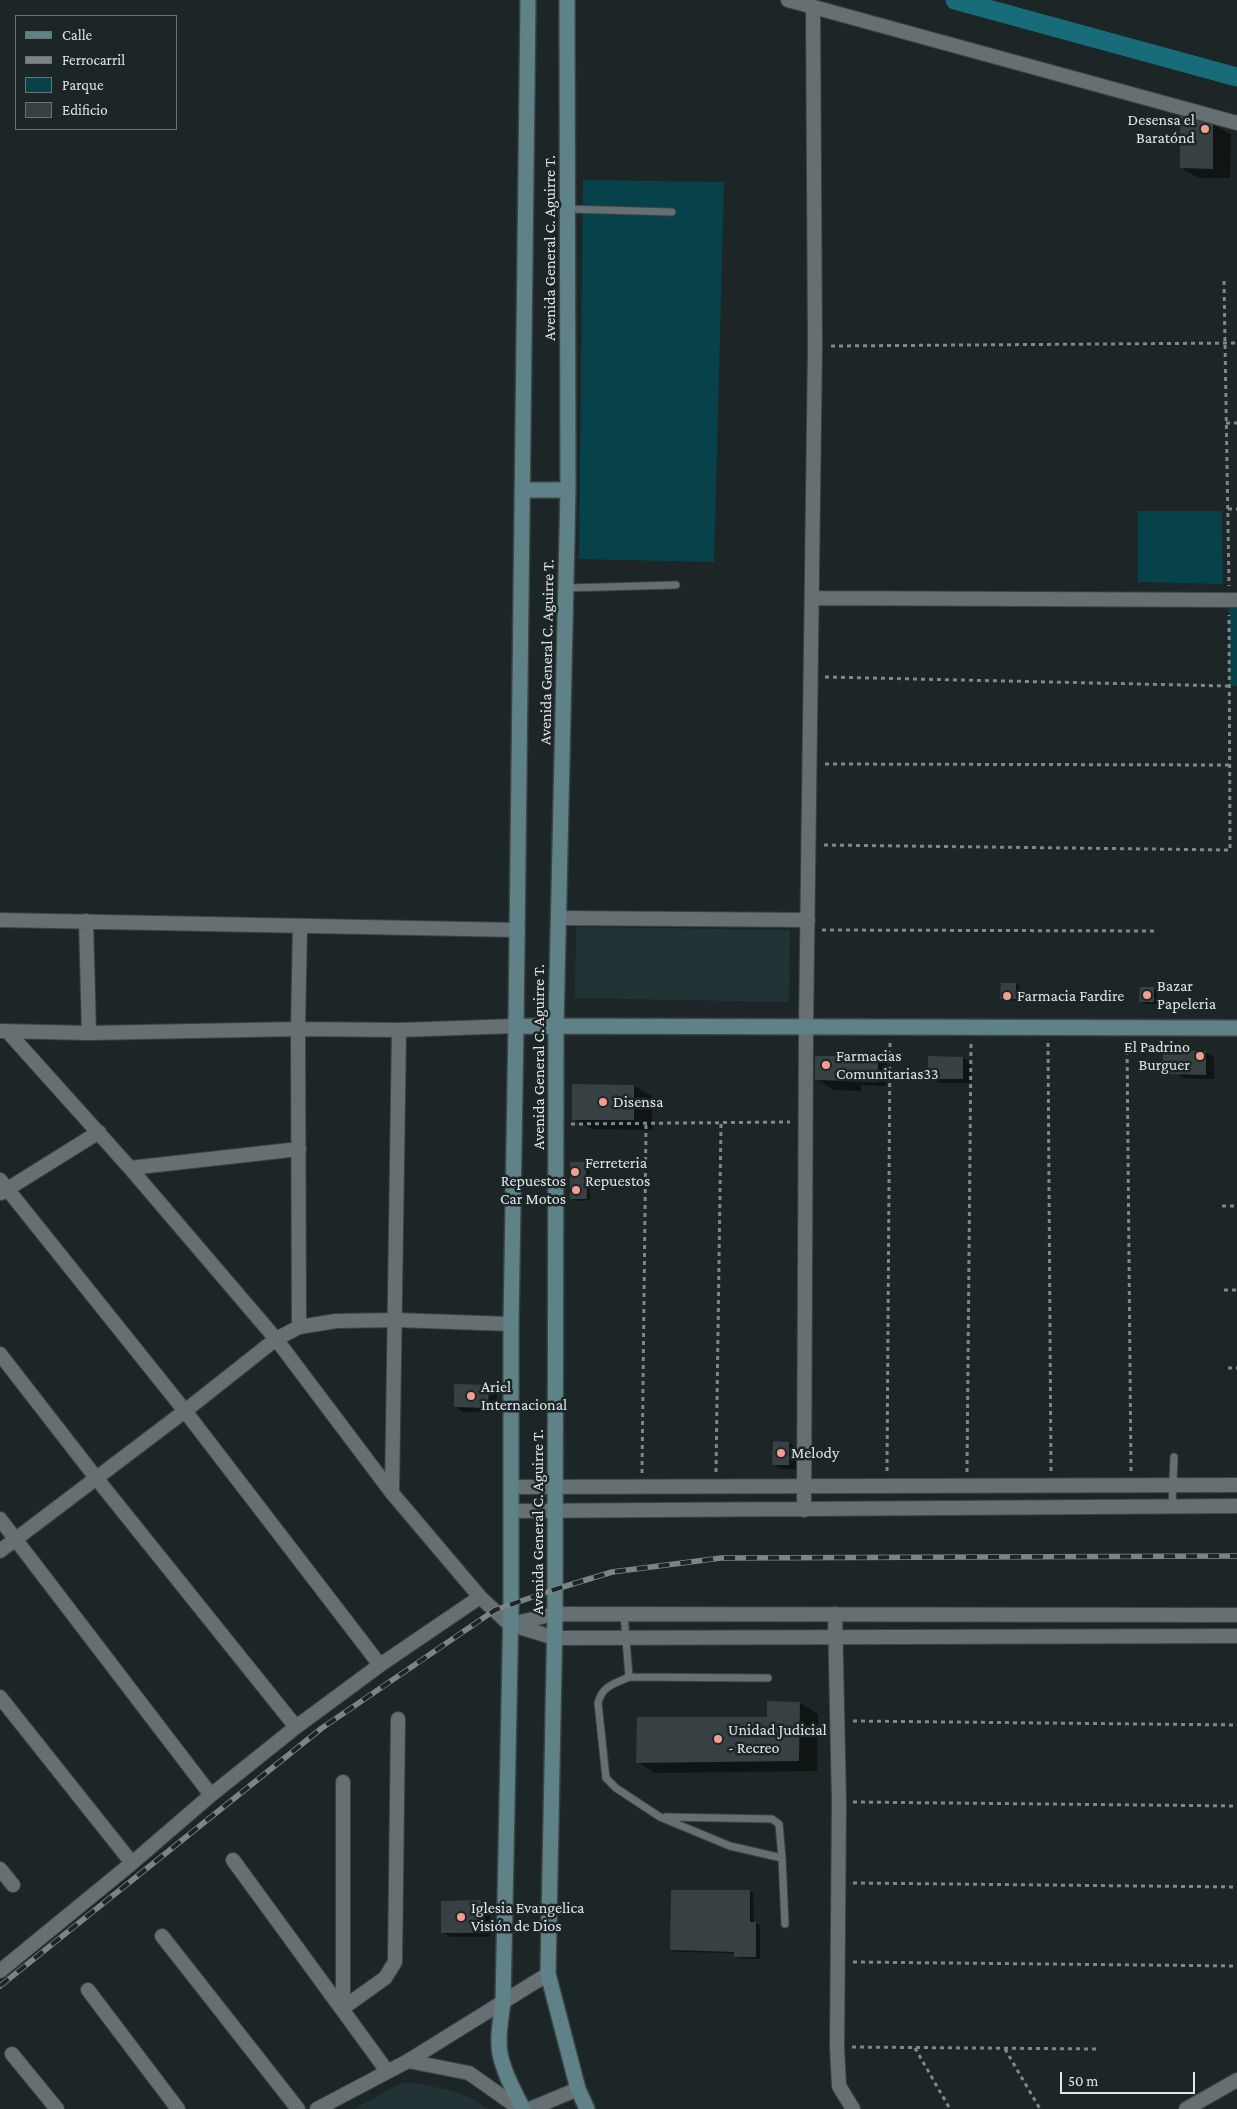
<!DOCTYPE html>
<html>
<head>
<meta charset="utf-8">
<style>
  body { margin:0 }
  #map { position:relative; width:1237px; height:2109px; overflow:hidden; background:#1d2627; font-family:"Crimson Pro",serif }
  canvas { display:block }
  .legend { position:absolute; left:15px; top:15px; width:162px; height:115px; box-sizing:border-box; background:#1d2627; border:1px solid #6b7374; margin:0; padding:6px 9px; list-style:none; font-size:15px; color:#e0e6e7 }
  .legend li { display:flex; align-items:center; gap:10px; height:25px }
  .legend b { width:25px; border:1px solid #6b7374 }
  .scale { position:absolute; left:1060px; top:2072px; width:135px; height:22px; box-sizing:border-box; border:2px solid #e0e6e7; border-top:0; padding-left:6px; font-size:15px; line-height:18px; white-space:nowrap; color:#e0e6e7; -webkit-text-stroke:4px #1d2627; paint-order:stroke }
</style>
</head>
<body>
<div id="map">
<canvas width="1237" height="2109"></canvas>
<ul class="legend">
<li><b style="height:6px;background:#5f8289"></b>Calle</li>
<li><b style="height:6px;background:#7c8485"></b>Ferrocarril</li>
<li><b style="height:14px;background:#07414a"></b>Parque</li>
<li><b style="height:14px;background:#374042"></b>Edificio</li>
</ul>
<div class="scale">50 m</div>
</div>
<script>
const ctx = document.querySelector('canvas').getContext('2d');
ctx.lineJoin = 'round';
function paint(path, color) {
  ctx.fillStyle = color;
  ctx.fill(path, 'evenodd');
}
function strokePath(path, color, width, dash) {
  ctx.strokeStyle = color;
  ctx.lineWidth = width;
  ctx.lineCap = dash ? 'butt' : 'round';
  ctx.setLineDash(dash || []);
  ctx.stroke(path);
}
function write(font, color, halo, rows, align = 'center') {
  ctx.font = font + ' "Crimson Pro",serif';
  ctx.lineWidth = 5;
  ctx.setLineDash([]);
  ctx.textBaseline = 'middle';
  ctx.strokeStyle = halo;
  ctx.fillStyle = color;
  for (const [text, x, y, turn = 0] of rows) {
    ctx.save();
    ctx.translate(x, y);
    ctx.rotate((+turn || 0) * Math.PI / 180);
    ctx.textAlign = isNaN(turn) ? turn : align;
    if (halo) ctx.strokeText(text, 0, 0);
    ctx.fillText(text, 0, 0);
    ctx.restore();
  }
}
paint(new Path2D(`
  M576,927L790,930L789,1002L575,998Z
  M402,2083H413L450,2090L473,2099L488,2109H354Z`), '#223336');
paint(new Path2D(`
  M583,180L724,182L714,562L579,559Z
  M1138,511H1222L1223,584L1138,582Z
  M1229,600H1237V686H1229Z`), '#07414a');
paint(new Path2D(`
  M1212,124L1231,134L1230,178H1199L1181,168Z
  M1016,984L1019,986V1001H1006L1002,999Z
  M1153,988L1157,991V1004H1144L1141,1001Z
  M1206,1052L1214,1057V1079L1183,1078L1177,1074L1168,1075L1164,1073Z
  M878,1058L887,1063L886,1086L861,1085V1091L834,1090L816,1079Z
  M963,1058L971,1063V1083H938L929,1078Z
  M574,1085L634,1086L652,1096V1130L592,1129L574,1119Z
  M585,1163L589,1165L590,1200L575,1201L571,1198Z
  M488,1386L497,1391V1412H464L455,1407Z
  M789,1443L797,1448V1469H782L773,1464Z
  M800,1703L818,1714L817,1771L655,1773L637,1762L768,1719Z
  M750,1891L753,1893L754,1923L760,1925V1959L739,1958L735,1956V1953L675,1952L671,1950Z
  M481,1901L490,1906V1937H451L442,1932V1902Z`), '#0007');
strokePath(new Path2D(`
  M955,0L1237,77`), '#186c79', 19);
paint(new Path2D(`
  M1180,113L1213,123V169L1180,168Z
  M1001,983H1016V999H1000Z
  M1140,987H1154V1002H1139Z
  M1163,1050L1206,1051V1075L1163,1074Z
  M815,1056H878V1082L815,1080Z
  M928,1056L963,1057V1079H928Z
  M572,1084L634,1085V1120H572Z
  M570,1162H586L587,1199H570Z
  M454,1384L489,1385L488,1408L454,1407Z
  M773,1441L789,1442V1465H772Z
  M767,1701L800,1702L799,1761L636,1763L637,1717H767Z
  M671,1890H750V1922H756V1957H734V1952L670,1950Z
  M481,1900L482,1933H441V1901Z`), '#374042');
const lane = new Path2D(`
  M568,209L672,212
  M566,588L676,585
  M1172,1507L1174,1457
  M624,1614L629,1677C614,1684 602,1686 598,1703L606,1778L616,1788L660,1817L730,1846L782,1858L785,1924
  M629,1677L768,1678
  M666,1817L772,1819L779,1824L782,1858`);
const street = new Path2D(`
  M788,0L1237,123
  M812,598L1237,600
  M559,918L808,920
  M0,920L518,930
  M86,921L89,1033
  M1,1031L89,1033L298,1029L399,1030L516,1026
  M7,1031L130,1168L276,1339L392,1493L480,1597L509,1624L555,1638L1237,1636
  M130,1168L299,1149
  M0,1180L185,1411L380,1665
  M1,1193L99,1132
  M299,1327L298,1029L300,926
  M0,1354L97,1479L296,1727
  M511,1487L1237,1485
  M392,1493L399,1030
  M804,1510L806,1027L815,346L813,8
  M511,1511L1237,1506
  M0,1519L211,1795
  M0,1551L185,1411L276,1339L299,1327L336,1321L396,1320L511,1324
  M835,1614L839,1802L837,2047L839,2086L853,2109
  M511,1624L555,1614L1237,1615
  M0,1697L132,1863
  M233,1860L387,2071
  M0,1869L13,1885
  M162,1936L298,2109
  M0,1971L132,1863L211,1795L296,1727L380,1665L480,1597
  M88,1990L178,2109
  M343,2008L385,1978L395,1962L398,1719
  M343,2008V1782
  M12,2054L57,2109
  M408,2061L469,2073L520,2109
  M317,2109L408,2061L548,1974
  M530,2109L578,2089
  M1186,2109L1237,2080`);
const secondary = new Path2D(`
  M567,0L568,490L556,1026L555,1614L548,1974L578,2089L587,2109
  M522,490H568
  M516,1026L1237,1028
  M523,2109C514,2091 504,2073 500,2054C497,2037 501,2018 503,2002L511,1606V1324L516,1026L528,0`);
strokePath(lane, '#3b4344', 9);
strokePath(street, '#3b4344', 16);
strokePath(secondary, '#3b4344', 18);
strokePath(new Path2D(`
  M1224,281L1229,586
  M831,346L1237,343
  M1226,423H1237
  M1228,509H1237
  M825,677L1229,686
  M825,764L1229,765
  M824,845L1230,850L1229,615
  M822,930L1156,931
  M1048,1043L1051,1472
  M1127,1043L1131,1472
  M571,1124L790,1122
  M1222,1206H1237
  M1224,1290H1237
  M1228,1368H1237
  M887,1471L890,1042
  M716,1472L721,1123
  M967,1472L971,1043
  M642,1473L646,1124
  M853,1721L1237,1725
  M853,1802L1237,1806
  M853,1883L1237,1887
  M853,1962L1237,1966
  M852,2047L1097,2049
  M915,2048L950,2109
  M1005,2049L1040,2109`), '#808788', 3, [4, 4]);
strokePath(lane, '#667072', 7);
strokePath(street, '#667072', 14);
strokePath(secondary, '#5f8289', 15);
const rail = new Path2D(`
  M0,1986L322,1728L495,1610L556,1589L612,1572L721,1558L1237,1556`);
strokePath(rail, '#7c8485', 5.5);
strokePath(rail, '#1d2627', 4, [11]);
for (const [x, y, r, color] of [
  [1205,129,5,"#f49d8d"],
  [1147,995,5,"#f49d8d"],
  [1007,996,5,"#f49d8d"],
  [1200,1056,5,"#f49d8d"],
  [826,1065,5,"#f49d8d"],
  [603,1102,5,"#f49d8d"],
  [575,1172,5,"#f49d8d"],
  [576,1190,5,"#f49d8d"],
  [471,1396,5,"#f49d8d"],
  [781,1453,5,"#f49d8d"],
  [718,1739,5,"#f49d8d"],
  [461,1917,5,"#f49d8d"]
]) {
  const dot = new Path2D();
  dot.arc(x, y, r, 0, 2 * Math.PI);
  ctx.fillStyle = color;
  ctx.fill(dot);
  strokePath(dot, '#1d2627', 2);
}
write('16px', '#e0e6e7', '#1d2627', [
  ["Desensa el",1195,120,"right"],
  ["Baratónd",1195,138,"right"],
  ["Bazar",1157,986],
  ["Papeleria",1157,1004],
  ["Farmacia Fardire",1017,996],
  ["El Padrino",1190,1047,"right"],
  ["Burguer",1190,1065,"right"],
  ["Farmacias",836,1056],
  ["Comunitarias33",836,1074],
  ["Disensa",613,1102],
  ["Ferreteria",585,1163],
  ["Repuestos",585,1181],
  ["Repuestos",566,1181,"right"],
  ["Car Motos",566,1199,"right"],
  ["Ariel",481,1387],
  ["Internacional",481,1405],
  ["Melody",791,1453],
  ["Unidad Judicial",728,1730],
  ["- Recreo",728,1748],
  ["Iglesia Evangelica",471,1908],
  ["Visión de Dios",471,1926]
], 'left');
write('16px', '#e0e6e7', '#1d2627', [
  ["Avenida General C. Aguirre T.",550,248,-90],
  ["Avenida General C. Aguirre T.",547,652,-89],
  ["Avenida General C. Aguirre T.",539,1057,-90],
  ["Avenida General C. Aguirre T.",538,1522,-90]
]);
</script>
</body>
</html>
